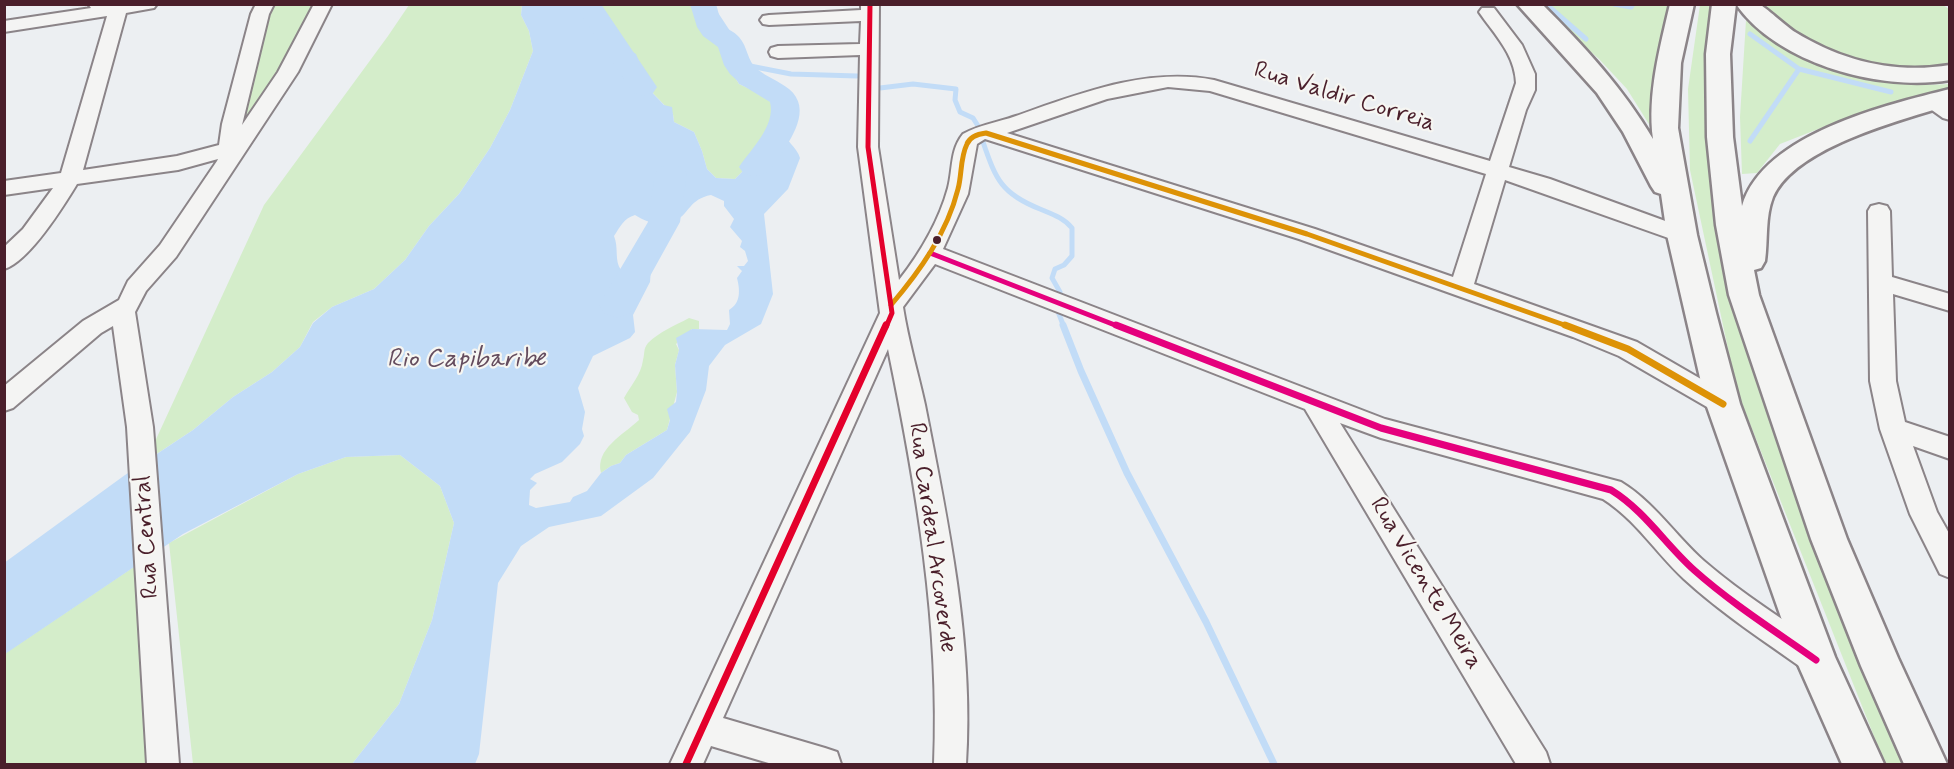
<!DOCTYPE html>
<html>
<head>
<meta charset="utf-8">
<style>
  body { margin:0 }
  #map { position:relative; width:1954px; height:769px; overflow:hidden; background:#eceff2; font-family:Mynerve,sans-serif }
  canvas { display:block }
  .frame { position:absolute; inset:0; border:6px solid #4a1f2b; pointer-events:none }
</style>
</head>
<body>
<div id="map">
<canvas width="1954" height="769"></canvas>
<div class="frame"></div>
</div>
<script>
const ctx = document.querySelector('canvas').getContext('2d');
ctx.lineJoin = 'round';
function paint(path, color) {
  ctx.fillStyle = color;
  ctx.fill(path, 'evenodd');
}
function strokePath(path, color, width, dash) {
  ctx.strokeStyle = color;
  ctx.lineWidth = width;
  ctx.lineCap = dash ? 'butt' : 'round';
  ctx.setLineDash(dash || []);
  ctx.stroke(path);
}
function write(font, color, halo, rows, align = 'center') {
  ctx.font = font + ' Mynerve,sans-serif';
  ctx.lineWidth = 4.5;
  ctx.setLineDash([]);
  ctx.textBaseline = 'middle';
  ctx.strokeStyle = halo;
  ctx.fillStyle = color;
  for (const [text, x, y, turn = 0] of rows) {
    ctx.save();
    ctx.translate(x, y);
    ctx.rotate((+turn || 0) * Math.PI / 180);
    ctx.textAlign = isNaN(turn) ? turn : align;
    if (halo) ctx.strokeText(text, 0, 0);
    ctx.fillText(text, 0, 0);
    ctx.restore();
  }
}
paint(new Path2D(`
  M275,5H320L241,135C242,101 260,34 275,5Z
  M409,5H522L521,15L529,31L533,51L510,110L490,148L459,194L429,226L405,260L374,289L332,307L313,322L300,347L272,372L233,397L193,430L146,461L264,205L388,36Z
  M593,5H702C696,32 712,32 728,46L729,67L739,84L765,96L773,105L774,112L772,132L762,152L735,179L716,178L707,169L702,151L694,132L674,122L673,114L646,86L641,65L631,50L619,43L611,48L603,36L599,34L602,21Z
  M1539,5H1675L1657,137L1627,89L1599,59Z
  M1700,5H1720L1737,300L1780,449L1841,610L1912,764H1885L1737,391L1690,170L1688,89Z
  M1750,5H1943L1949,9V68L1928,72L1839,61Z
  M1746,20C1754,27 1762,35 1771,41C1815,71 1898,89 1949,84V88L1831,124L1780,144L1757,173L1742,174L1740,117Z
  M689,318L699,321V329H692L676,344L679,350L675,365L677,392L667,430L626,455L620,463L611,466L601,473C595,449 623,435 639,420L638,415L632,412L624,398C631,385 641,375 643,360C645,353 643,349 648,343C659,332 676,325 689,318Z
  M400,455L440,486L454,523L432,620L399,704L352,764H193L169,543L298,474L346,457Z
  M135,566L148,764H5L4,654Z`), '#d4edca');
paint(new Path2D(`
  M522,5H593L602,21L599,34L611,48L619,43L636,54L644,74L646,86L664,105L672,107L674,122L694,132L702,151L707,169L716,178L735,179L762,152L772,132L774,112L773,105L766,96L739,84L729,67L728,46C705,25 702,40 701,5H713L766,86L785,97L788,113L781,127C785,141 797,147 800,158L788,189L764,214L773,294L761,324L725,345L709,366L706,390L690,432L653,478L601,516L549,527L521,546L498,583L479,754L475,764H352L399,704L432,620L454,523L440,486L400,455L346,457L298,474L183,534L5,654L4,563L125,475L193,430L233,397L272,372L300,347L313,323L332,307L374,289L405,260L429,226L459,194L490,148L510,110L533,51L529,31L521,15ZM711,195L724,201V206L734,219L730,227L742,241L740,247L745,251L748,261L744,266H737L742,271L737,278C740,290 741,303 729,310L730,324L727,330L692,329L676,338L679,350L675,365L677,392L676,402L667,409L670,420L667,430L626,455L620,463L611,466L601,473L587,491L573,497L570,502L536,508L529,505L530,490L537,483L530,479L535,474L562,462L580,444L584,436L582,429L585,412L578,388L593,356L630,338L635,332L633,315L650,282L652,256L648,260L638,259L631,270H621C614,260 619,248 614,236C620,227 624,218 635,215C647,223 663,227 677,220C689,213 690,199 711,195Z`), '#c2dcf7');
strokePath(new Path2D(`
  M1546,4L1586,39
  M1614,4L1631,7L1633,4
  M1750,34L1799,69L1891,92
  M745,65L791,74L857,76
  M880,88L913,84L956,89L955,100L960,112L973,118L980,129
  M1750,141L1799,69
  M983,142C996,180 1002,194 1040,209C1052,214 1064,218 1072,228V256L1064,265L1055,269L1052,278L1060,292
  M1057,309L1064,327`), '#c2dcf7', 5);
strokePath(new Path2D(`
  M1063,325L1081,371L1127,473L1206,622L1274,764`), '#c2dcf7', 7);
paint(new Path2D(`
  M574,4H601L657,87L653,93L643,96L633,93Z
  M690,4H716C718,10 719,17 722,22C725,29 734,31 739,37C748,47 747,61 757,69C767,77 779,81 789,89C813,109 791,139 778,159C768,173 761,179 744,174L739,167C751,149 776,126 770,102L742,85L730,74L724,65L718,47L703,36L697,27Z
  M671,164L682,167L687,174L680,222L629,314L617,318L605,314L599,305L648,222L655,174L660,167Z`), '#c2dcf7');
const minor = new Path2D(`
  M88,4H157L154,8L126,13L83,170L177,156L219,145L222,124L251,14L256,4H274L269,14L242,125L278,72L314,4H332L298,72L176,257L146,291L135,312L153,427L179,764H147L127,427L113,326L101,333L13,408L4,411V386L83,321L119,300L128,281L160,245L217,161L218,159L178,170L77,184C63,207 29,262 4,269V247L23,229L53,188L4,195V181L61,173L107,16L4,32V21L91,8Z
  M861,4H879L878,147L899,280C920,253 939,221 948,188C953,169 950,150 963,134C978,125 999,122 1016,116C1079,94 1146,67 1214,80L1490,161L1516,83C1515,54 1494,34 1479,12L1482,8H1494L1522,45L1535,74V90L1526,110L1509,167L1550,179L1690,230L1693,235L1690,240L1682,243L1674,240L1505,180L1474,284L1637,342L1732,397L1736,404L1732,411L1723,414L1714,411L1619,356L1573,337L1299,239L985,139L977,144L968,194L943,249L1385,419L1621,482C1654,502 1675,535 1704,561C1742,594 1786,621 1827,650L1831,660L1827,670L1816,674L1805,670C1764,641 1721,613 1684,579C1656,553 1636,520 1603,499L1381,438L1340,423L1546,752L1550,764H1516L1305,409L935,264L903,307C908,340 918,373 925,405C948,522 974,645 966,764H934C940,625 916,485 888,349L723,718L825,748L837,752L841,764H772L711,746L703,764H670L880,313L858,147L860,55L778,58L771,56L769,52L771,48L778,46L860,44L861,21L769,25L763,24L760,20L763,16L769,15L861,10ZM1168,87L1210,91L1486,174L1453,277L1315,229L1007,133L1107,99Z
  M1932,97L1950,105V120L1943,118L1922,103L1925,99Z
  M1879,204L1887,206L1890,211L1892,277L1950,294V311L1893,294L1896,381L1905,422L1950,437V459L1913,446L1937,512L1950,535V578L1940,574L1910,514L1880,429L1870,381L1868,211L1871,206Z`);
const trunk = new Path2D(`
  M1517,4H1542C1584,46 1623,88 1653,139C1647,95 1660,47 1670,4H1694L1681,63L1678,128L1697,235L1716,313L1740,404L1835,657L1884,764H1842L1796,660L1706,404L1667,235L1661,194L1655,192L1651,186L1623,132L1597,93Z
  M1712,4H1736L1730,54L1733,137L1742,206C1763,134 1886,105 1950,89V105C1901,120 1795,147 1773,197C1765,217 1768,240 1765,261L1761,268L1754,270L1759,295L1847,539L1898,658L1947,764H1904L1861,666L1811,539L1729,295L1716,225L1707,137L1706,54Z
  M1736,4C1743,4 1752,3 1759,4C1764,6 1787,27 1795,32C1842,61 1895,74 1950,65V80C1882,92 1777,64 1736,4Z`);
strokePath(minor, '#8b8488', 4);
strokePath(trunk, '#8b8488', 5);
paint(minor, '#f4f4f3');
paint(trunk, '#f4f4f3');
strokePath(new Path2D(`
  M930,253L1120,327`), '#e5007d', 5);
strokePath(new Path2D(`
  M1116,325L1381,428L1611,490C1645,511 1665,544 1694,570C1731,603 1775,631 1816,660`), '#e5007d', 7);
strokePath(new Path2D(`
  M891,305C920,271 947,233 958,189C962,175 960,158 967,144C970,136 978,134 986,133L1307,234L1570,327`), '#dd9206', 5);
strokePath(new Path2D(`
  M1565,325L1628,349L1723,404`), '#dd9206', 7);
strokePath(new Path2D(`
  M870,4L868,147L892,313L886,327`), '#e4002b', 5);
strokePath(new Path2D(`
  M686,764L886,325`), '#e4002b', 7);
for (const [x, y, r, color] of [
  [937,240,5,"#4a1f2b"]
]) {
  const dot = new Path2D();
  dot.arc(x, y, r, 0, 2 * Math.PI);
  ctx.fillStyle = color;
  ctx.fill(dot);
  strokePath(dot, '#f6f6f2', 2);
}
write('24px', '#4a1f2b', '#f6f6f2', [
  ["Rua Valdir Correia",1344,98,17],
  ["Rua Central",148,537,-94],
  ["Rua Cardeal Arcoverde",931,538,82],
  ["Rua Vicente Meira",1425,584,59]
]);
write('italic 26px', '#644c5e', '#f6f6f2', [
  ["Rio Capibaribe",466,361]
]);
</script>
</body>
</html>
